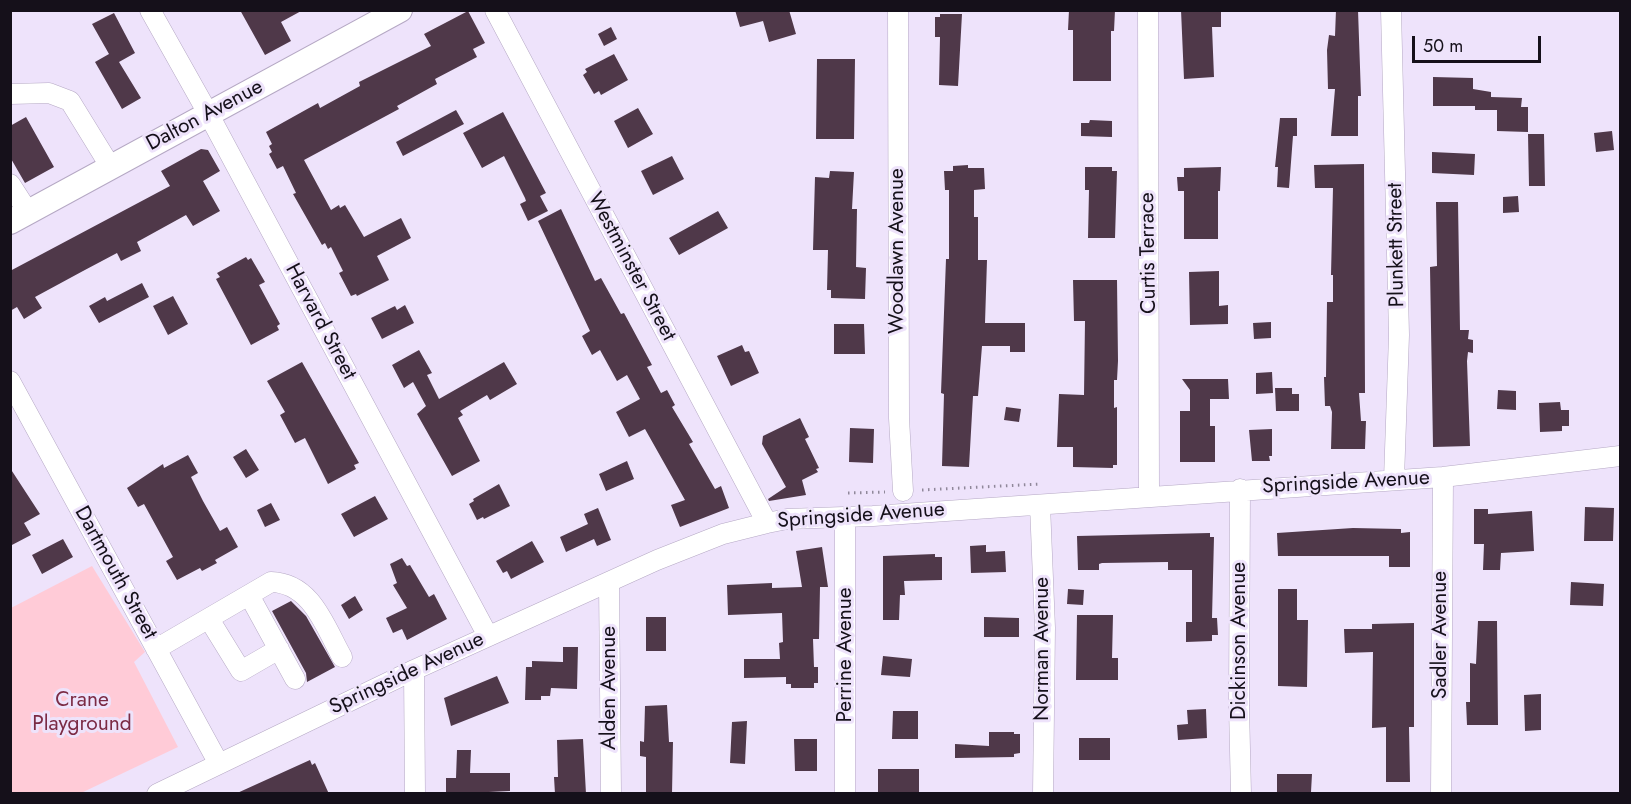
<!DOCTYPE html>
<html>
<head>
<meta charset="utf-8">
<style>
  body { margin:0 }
  #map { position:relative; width:1631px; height:804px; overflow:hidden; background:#eee3fb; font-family:Jost,sans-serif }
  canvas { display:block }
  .frame { position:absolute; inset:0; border:12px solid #15101a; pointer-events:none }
  .scale { position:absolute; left:1412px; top:36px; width:129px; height:27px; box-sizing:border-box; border:3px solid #15101a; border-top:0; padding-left:8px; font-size:18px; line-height:21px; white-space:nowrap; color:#15101a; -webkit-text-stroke:4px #eee3fb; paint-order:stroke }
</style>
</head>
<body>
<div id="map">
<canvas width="1631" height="804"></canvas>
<div class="frame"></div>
<div class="scale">50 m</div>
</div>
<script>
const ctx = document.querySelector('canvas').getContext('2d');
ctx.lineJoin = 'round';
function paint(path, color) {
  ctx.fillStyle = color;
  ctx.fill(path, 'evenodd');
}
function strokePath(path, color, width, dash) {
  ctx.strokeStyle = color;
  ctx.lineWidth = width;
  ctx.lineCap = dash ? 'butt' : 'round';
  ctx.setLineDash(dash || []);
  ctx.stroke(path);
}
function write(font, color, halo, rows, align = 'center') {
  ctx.font = font + ' Jost,sans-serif';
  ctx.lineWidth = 6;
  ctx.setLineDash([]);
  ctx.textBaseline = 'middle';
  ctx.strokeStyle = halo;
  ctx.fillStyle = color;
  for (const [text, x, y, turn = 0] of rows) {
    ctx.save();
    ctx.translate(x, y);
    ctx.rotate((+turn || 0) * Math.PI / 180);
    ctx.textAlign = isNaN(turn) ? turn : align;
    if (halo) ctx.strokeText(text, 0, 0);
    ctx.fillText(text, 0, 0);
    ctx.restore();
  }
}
paint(new Path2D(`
  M92,566L145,652L134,662L178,747L81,793H11V608Z`), '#ffcbd7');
paint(new Path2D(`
  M240,10H303L281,22L291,41L265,55Z
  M735,10H789L796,34L769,42L763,21L740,27Z
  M1069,10H1115L1114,31H1111V81H1073V30H1068Z
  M1181,10L1221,11V27H1212L1214,77L1184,79Z
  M1336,10H1358L1361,96H1358V136H1331L1335,89H1328L1327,50L1329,35L1335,36Z
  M468,11L485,43L473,49L477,57L435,79L437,84L397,106L399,109L304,160L331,210L339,205L340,208L345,205L364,237L401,218L411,238L377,256L389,280L357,296L356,294L351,296L339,273L343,271L331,247L328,249L325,243L322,245L293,194L296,193L283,166L277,169L269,154L272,152L269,146L272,144L266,132L318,103L320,108L360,86L359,82L431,46L424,34Z
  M114,13L135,53L119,62L141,98L122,109L95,62L109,54L92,24Z
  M940,14H962L958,86L939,85L940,37H935V17H940Z
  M611,27L617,39L604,46L598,34Z
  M614,54L628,80L601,95L599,91L594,94L583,75L587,72L585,69Z
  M817,59H855L854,139H816Z
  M1433,77L1473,78V89L1491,92V97L1522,98L1521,107H1528V132L1497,131V110H1475V106H1433Z
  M638,108L653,134L628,148L614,121Z
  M456,110L464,124L403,156L396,142Z
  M503,112L546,193L540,196L548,211L528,221L520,204L526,201L525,198L504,156L482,168L463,133Z
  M26,117L54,167L25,183L10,157V126Z
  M1280,118H1297V136H1293L1289,188L1277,187L1278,167H1275Z
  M1090,120L1112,121V137L1081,136V123H1089Z
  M1612,131L1614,150L1596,152L1594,133Z
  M1528,134H1544L1545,186H1529Z
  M201,149L208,150L220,171L203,181L220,211L193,226L186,215L137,242L141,251L121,261L117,253L83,271L35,297L42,308L24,319L17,307L10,311V271L170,186L161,171Z
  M1432,152L1475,154L1474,175L1432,173Z
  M672,156L684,179L653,195L641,171Z
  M1364,164L1365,393H1359L1361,421H1366L1365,449H1331L1332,412L1330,406H1325L1324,377H1326L1327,302H1333V275H1331L1333,188H1315L1314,165Z
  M968,165V168H984L985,189L974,190V217H978V260H987L985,323H1025V352H1010V346H982L978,396H973L969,467L942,466L944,394L941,393L946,259H949V190H945L944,171H953V166Z
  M1085,167H1112V171H1117L1115,238H1088L1089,190H1085Z
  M1221,167L1220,191H1218V239H1184V191H1178L1177,177H1184V168Z
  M830,171L854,172L852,209H857L856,267L866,268L865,299L831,298V290H827L828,250H813L815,177L829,178Z
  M1518,196L1519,212L1503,213V197Z
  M1436,202H1458L1460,330H1469L1468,339L1473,340V353L1468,352L1467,361L1470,446L1433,447L1430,267L1437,266Z
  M561,209L595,281L601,278L621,314L624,313L652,365L647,367L661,393L667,390L675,405L672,407L693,442L689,444L715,489L721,486L729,508L680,527L671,505L685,500L645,429L629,437L616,412L640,399L627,375L617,381L600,350L592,355L582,336L590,331L538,221Z
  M718,211L728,228L679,255L669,238Z
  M246,257L248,260L251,258L265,282L259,285L280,324L277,326L279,330L251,345L216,279L220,277L217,273Z
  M1219,271V306L1228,305V324L1190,325L1189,272Z
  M1073,280H1117L1118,361L1117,380H1114V408L1117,407V465H1113V468L1073,467V447H1057L1059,394L1084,395L1085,321H1074Z
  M142,283L149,297L99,323L89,306L105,297L107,301Z
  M173,296L188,324L168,335L153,306Z
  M405,305L414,323L382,339L371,318L395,306L397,310Z
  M1271,322V338L1254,339L1253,323Z
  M834,324H864L865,354H834Z
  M742,345L745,352L749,351L759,373L731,386L717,356Z
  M419,350L432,373L427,375L439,399L504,362L517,384L490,400L487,395L460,411L463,415L458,418L480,461L452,476L417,414L426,406L413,382L404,388L392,365Z
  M302,362L359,463L354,465L356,469L328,484L305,438L295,443L280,415L285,412L267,381Z
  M1272,372L1273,393L1256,394V373Z
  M1182,379H1228L1229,399H1210V426H1215V462H1180V411H1190V390Z
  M1275,388H1292V394H1299V411H1276Z
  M1498,390L1516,391V410L1497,409Z
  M1560,402L1561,410H1569V426H1562V431L1540,432L1539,403Z
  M1006,407L1021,409L1019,422L1004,420Z
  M800,418L809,437L805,439L819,468L816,469L818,472L802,480L806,495L769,501L768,499L786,487L762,444L763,436Z
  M850,428L874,429L873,463L849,462Z
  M1272,429V456H1269L1270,461H1252L1249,430Z
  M246,449L259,470L246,478L233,457Z
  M188,455L198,473L191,477L203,501L220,531L227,527L238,547L215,560L217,563L202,571L200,568L177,580L166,561L173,557L144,504L138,507L127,488L163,464L164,468Z
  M627,461L634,479L606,491L599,474Z
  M10,468L40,514L24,523L31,535L10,546Z
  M499,484L510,506L484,519L483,517L477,520L469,504L474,501L473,499Z
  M375,496L388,519L354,537L341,514Z
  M271,503L280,520L265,527L257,510Z
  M1585,507L1614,508L1613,541H1584Z
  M598,508L611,540L597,546L594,539L566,552L560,537L588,524L584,514Z
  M1474,509H1488V514L1532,511L1534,551L1501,553L1500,570H1483L1484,544H1474Z
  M1353,528L1401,529V533L1410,532V567H1389V556H1278L1277,533Z
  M1210,533V537H1214L1212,618H1217L1218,635H1212V641L1186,642V622H1192V570H1168V562L1102,563L1099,564V570H1078L1077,536Z
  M63,539L73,557L42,574L32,555Z
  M532,541L544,562L511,579L507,571L503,573L496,561Z
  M986,545V552L1005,551L1006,572L971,573L970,546Z
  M822,547L828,587H820L819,639H813L814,667H818V683H814V688H791V684H786V677L744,678V659H780L779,643L783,642L782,613L728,615L727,585L772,583V588L802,587L796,551Z
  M935,554V557H942V580L904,581L905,595H900L899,620H883V556Z
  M402,558L407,566L410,565L429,597L434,594L447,619L407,640L402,629L393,633L386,618L407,608L393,585L397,583L390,564Z
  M1571,582L1604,584L1603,606L1570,605Z
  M1068,589L1084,590L1083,605L1067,604Z
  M1278,589H1297V620H1308L1307,687L1278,686Z
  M355,596L363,610L349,619L341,605Z
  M291,601L306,616L335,667L307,682L306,673L272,611Z
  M1077,615H1113L1112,658H1118V680H1076Z
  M646,617H666V651H646Z
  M984,617L1019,618V637H984Z
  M1478,621H1497L1498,725H1467L1466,702H1470V663L1476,664Z
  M1414,623V727H1409L1410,782H1386V727L1372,728L1373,652L1345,653L1344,629H1372V624Z
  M563,647H578L577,689L551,688L550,696H541V700H525L526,667H532V661L563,662Z
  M883,656L912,659L910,677L881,675Z
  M497,676L509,703L451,726L444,698Z
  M1541,694V730L1525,731L1524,695Z
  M667,705L669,742H673L672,794H646V757L640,756V741L644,742L645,706Z
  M1206,709L1207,738L1178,740L1177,725L1188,724L1187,710Z
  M893,711H918V739H892Z
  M747,721L745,764L730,763L732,722Z
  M989,732H1014V734H1020V753L1014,754V757L955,758V744L989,746Z
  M1079,738H1110V760H1079Z
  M583,739L586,794H555L554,777H558L557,740Z
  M794,739H817V771H795Z
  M457,750H471L470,773H510V791L446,794V778H456Z
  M310,760L312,765L315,763L329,794H235Z
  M878,769H919V794H878Z
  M1277,774H1312L1311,792L1277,794Z`), '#4f3849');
const minor = new Path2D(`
  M150,10L209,115L488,636
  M495,10L767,523
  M898,10L899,418L903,491
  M1148,10L1149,496
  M1391,10L1399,335L1394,479
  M10,94L49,93L70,101L110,166
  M10,184L28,212
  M10,381L219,764
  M1240,489L1239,706L1241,794
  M1040,505L1045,628L1043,794
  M845,517V794
  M609,582L611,794
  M249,595L295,679
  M209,619L241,671L279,649
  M156,649L271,582C312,583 325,627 342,657
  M414,670L415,794
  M157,794L414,670L657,560L723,534L767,523L787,519L873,516L1443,477L1620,456
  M1441,794L1443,477`);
const major = new Path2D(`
  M10,222L400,10`);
strokePath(minor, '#b5a8c4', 21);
strokePath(major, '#b5a8c4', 26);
strokePath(new Path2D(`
  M922,490L1041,484
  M848,493L885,492`), '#90889a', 3, [1.5, 4.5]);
strokePath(minor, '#fff', 20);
strokePath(major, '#fff', 24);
write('21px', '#15101a', '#eee3fb', [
  ["Dalton Avenue",205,116,-28],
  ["Plunkett Street",1397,245,-91],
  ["Woodlawn Avenue",898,251,-90],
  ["Curtis Terrace",1149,253,-91],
  ["Westminster Street",631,267,62],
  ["Harvard Street",320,322,62],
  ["Springside Avenue",1346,483,-3],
  ["Springside Avenue",861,516,-4],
  ["Dartmouth Street",115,573,61],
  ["Sadler Avenue",1441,635,-90],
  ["Dickinson Avenue",1240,641,-90],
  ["Norman Avenue",1043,649,-90],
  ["Perrine Avenue",846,655,-90],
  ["Springside Avenue",407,674,-25],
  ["Alden Avenue",610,688,-90]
]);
write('21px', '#7b2b45', '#eee3fb', [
  ["Crane",82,701],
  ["Playground",82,725]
]);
</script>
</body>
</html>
